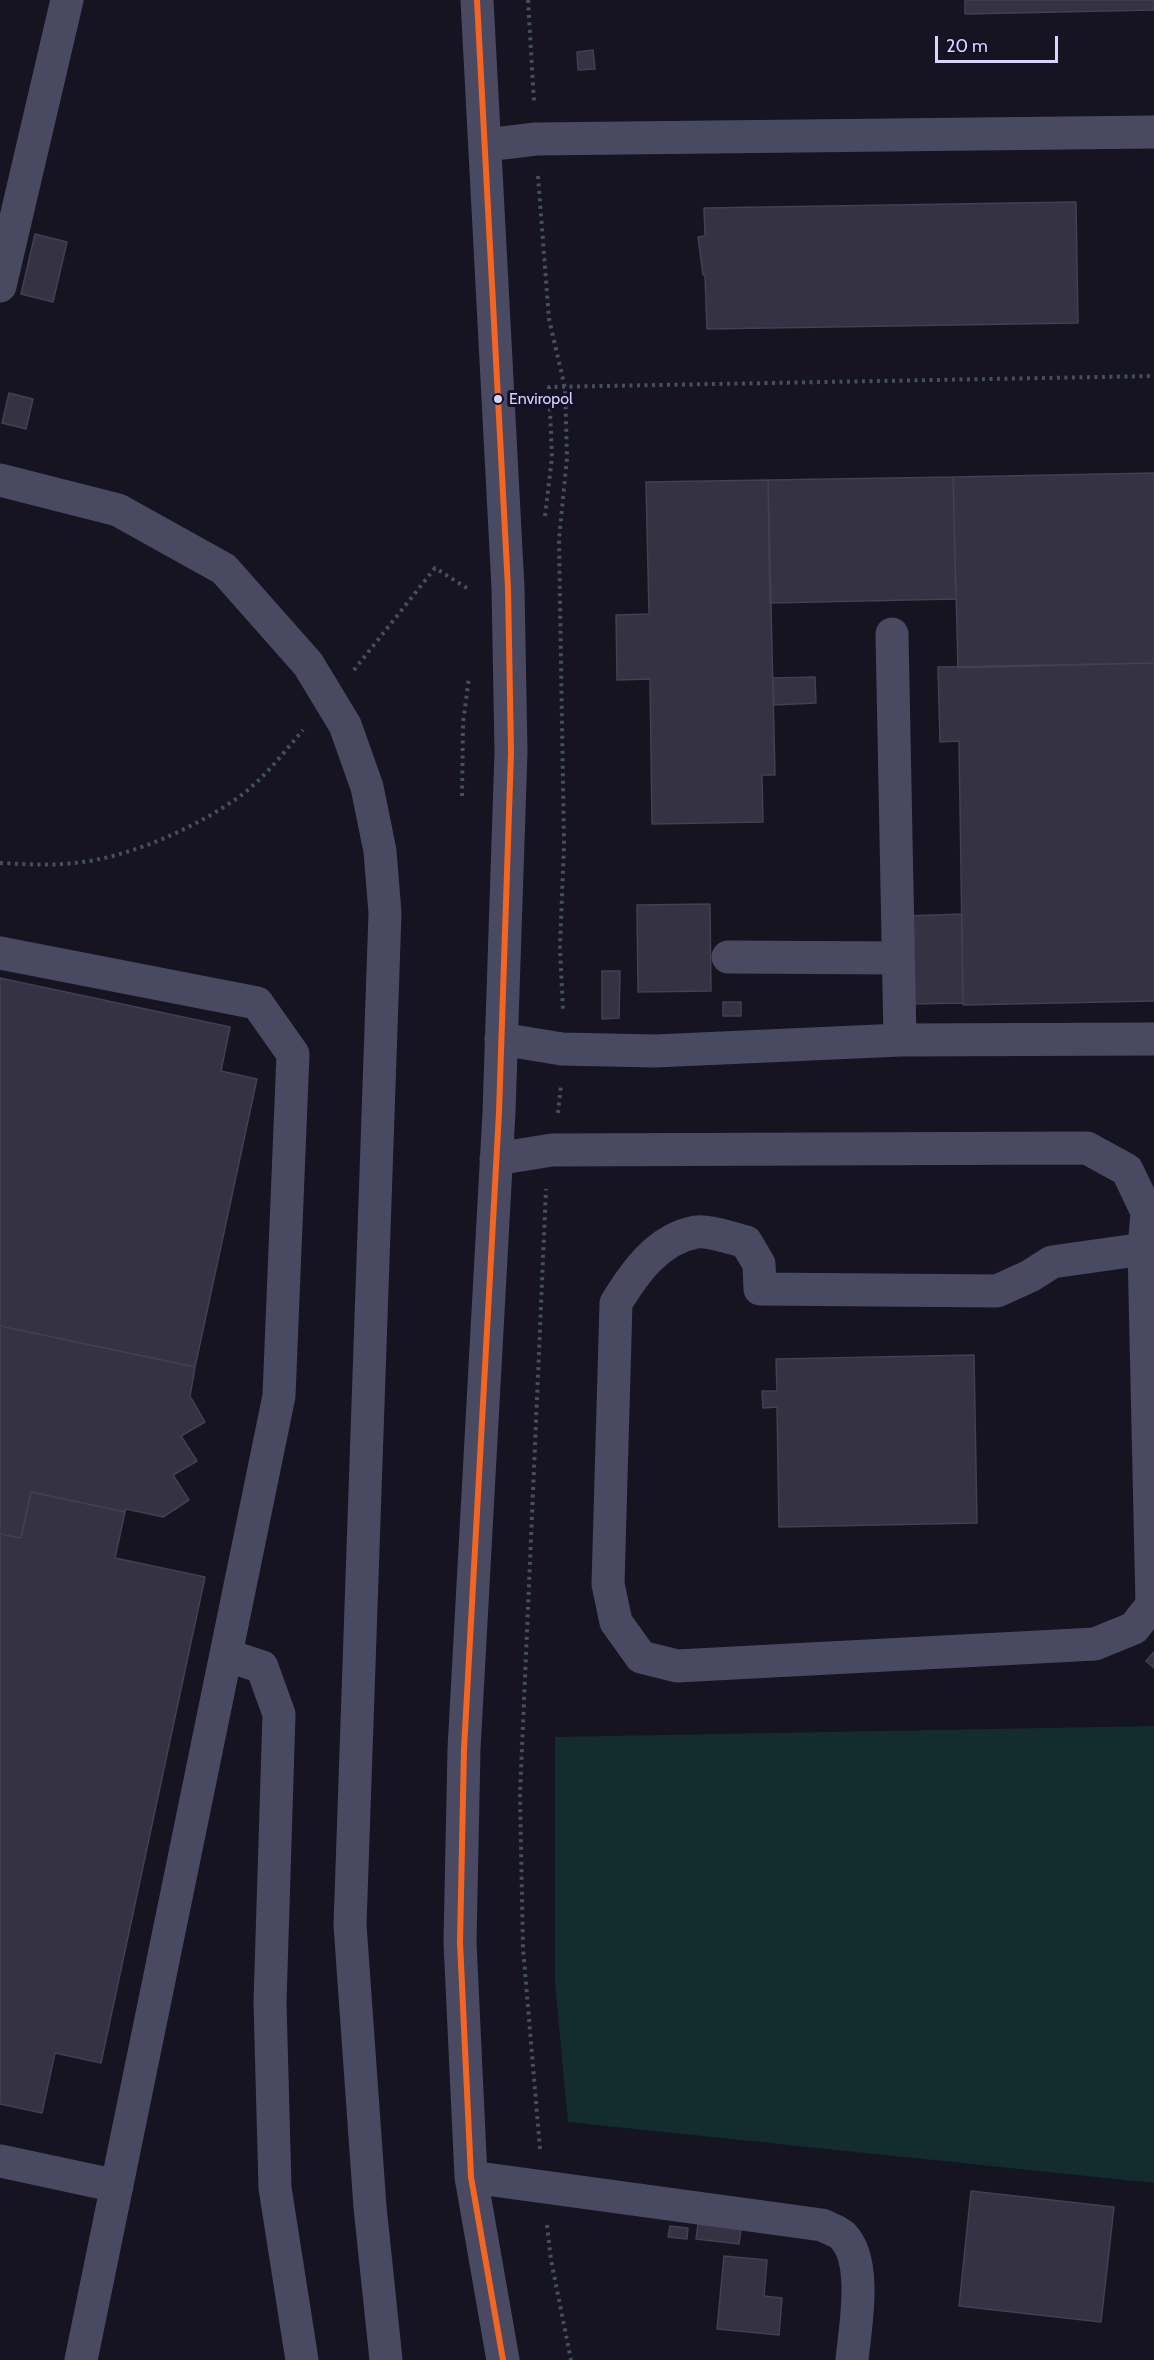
<!DOCTYPE html>
<html>
<head>
<meta charset="utf-8">
<style>
  body { margin:0 }
  #map { position:relative; width:1154px; height:2360px; overflow:hidden; background:#161421; font-family:Cabin,sans-serif }
  canvas { display:block }
  .scale { position:absolute; left:935px; top:36px; width:123px; height:27px; box-sizing:border-box; border:3px solid #d9d4ff; border-top:0; padding-left:8px; font-size:18px; line-height:21px; white-space:nowrap; color:#d9d4ff; -webkit-text-stroke:4px #130f26; paint-order:stroke }
</style>
</head>
<body>
<div id="map">
<canvas width="1154" height="2360"></canvas>
<div class="scale">20 m</div>
</div>
<script>
const ctx = document.querySelector('canvas').getContext('2d');
ctx.lineJoin = 'round';
function paint(path, color) {
  ctx.fillStyle = color;
  ctx.fill(path, 'evenodd');
}
function strokePath(path, color, width, dash) {
  ctx.strokeStyle = color;
  ctx.lineWidth = width;
  ctx.lineCap = dash ? 'butt' : 'round';
  ctx.setLineDash(dash || []);
  ctx.stroke(path);
}
function write(font, color, halo, rows, align = 'center') {
  ctx.font = font + ' Cabin,sans-serif';
  ctx.lineWidth = 6;
  ctx.setLineDash([]);
  ctx.textBaseline = 'middle';
  ctx.strokeStyle = halo;
  ctx.fillStyle = color;
  for (const [text, x, y, turn = 0] of rows) {
    ctx.save();
    ctx.translate(x, y);
    ctx.rotate((+turn || 0) * Math.PI / 180);
    ctx.textAlign = isNaN(turn) ? turn : align;
    if (halo) ctx.strokeText(text, 0, 0);
    ctx.fillText(text, 0, 0);
    ctx.restore();
  }
}
paint(new Path2D(`
  M1154,1726V2183L568,2122L555,1983V1737Z`), '#132c2d');
const building = new Path2D(`
  M965,0H1154V10L965,14Z
  M593,50L595,69L578,70L577,52Z
  M1076,202L1078,323L707,329L705,275H703L698,237L705,236L704,208Z
  M35,234L67,242L53,302L21,294Z
  M9,393L33,399L26,429L2,423Z
  M1154,473V663L958,668L953,477Z
  M953,477L956,599L770,603L768,480Z
  M768,480L775,775H762L763,822L652,824L650,679L617,680L616,615L649,614L646,482Z
  M1154,663V1001L963,1005L959,741L940,742L938,667Z
  M815,677L816,703L774,705L773,678Z
  M710,904L711,991L638,992L637,905Z
  M962,914L963,1003L909,1004L907,916Z
  M602,971H620L619,1018L602,1019Z
  M0,978L230,1027L221,1071L257,1079L195,1367L0,1326Z
  M723,1002H741V1016H723Z
  M0,1326L195,1367L190,1396L205,1422L181,1436L197,1461L173,1475L189,1500L163,1517L126,1509L125,1512L31,1492L21,1538L0,1534Z
  M974,1355L977,1523L779,1527L777,1407L763,1408L762,1391H777L776,1359Z
  M31,1492L125,1512L115,1558L205,1577L101,2063L55,2053L42,2113L0,2104V1534L21,1538Z
  M1154,1652V1668L1146,1661Z
  M971,2191L1114,2207L1101,2322L959,2306Z
  M698,2224L741,2229L739,2244L696,2239Z
  M670,2226L688,2228L687,2239L668,2237Z
  M724,2256L767,2260L764,2296L782,2298L779,2335L717,2329Z`);
paint(building, '#343243');
strokePath(building, '#433f54', 1.5);
strokePath(new Path2D(`
  M528,0L534,102
  M538,176L549,319L565,388L567,458L559,539L564,845L560,947L563,1011
  M545,516L552,457L549,387L1154,376
  M354,670L435,568L470,590
  M462,796L463,723L469,677
  M0,863C24,864 49,866 74,863C129,858 198,827 243,794C266,776 284,752 303,730
  M558,1113L561,1085
  M540,2149L523,1948L520,1795L546,1189
  M547,2225L551,2260L571,2360`), '#44505f', 4, [3, 4.5]);
strokePath(new Path2D(`
  M477,0L508,588L511,752L499,1112L464,1749L460,1942L471,2177L503,2360
  M486,145L536,139L1154,132
  M0,286L67,0
  M0,480L118,510L224,569L308,664L345,725L367,787L380,851L385,913L350,1925L370,2207L386,2360
  M892,634L900,1040
  M0,953L257,1003L293,1054L279,1396L81,2360
  M728,957L898,958
  M501,1039L562,1049L655,1051L900,1040L1154,1039
  M496,1159L552,1150L1087,1148L1127,1170L1147,1212L1144,1249L1152,1605L1134,1628L1095,1644L677,1666L641,1657L616,1622L608,1584L616,1303C635,1272 658,1239 696,1232C707,1230 735,1239 746,1242L759,1264L760,1289L997,1291L1030,1276L1052,1262L1144,1249
  M226,1655L262,1667L279,1714L270,2002L275,2188L302,2360
  M0,2161L117,2186
  M471,2177L822,2225C828,2228 838,2231 843,2236C868,2262 855,2328 852,2360`), '#4a4962', 33);
strokePath(new Path2D(`
  M477,0L508,588L511,752L499,1112L464,1749L460,1942L471,2177L503,2360`), '#f26522', 6);
for (const [x, y, r, color] of [
  [498,399,5,"#d9d4ff"]
]) {
  const dot = new Path2D();
  dot.arc(x, y, r, 0, 2 * Math.PI);
  ctx.fillStyle = color;
  ctx.fill(dot);
  strokePath(dot, '#130f26', 2);
}
write('16px', '#d9d4ff', '#130f26', [
  ["Enviropol",509,399]
], 'left');
</script>
</body>
</html>
